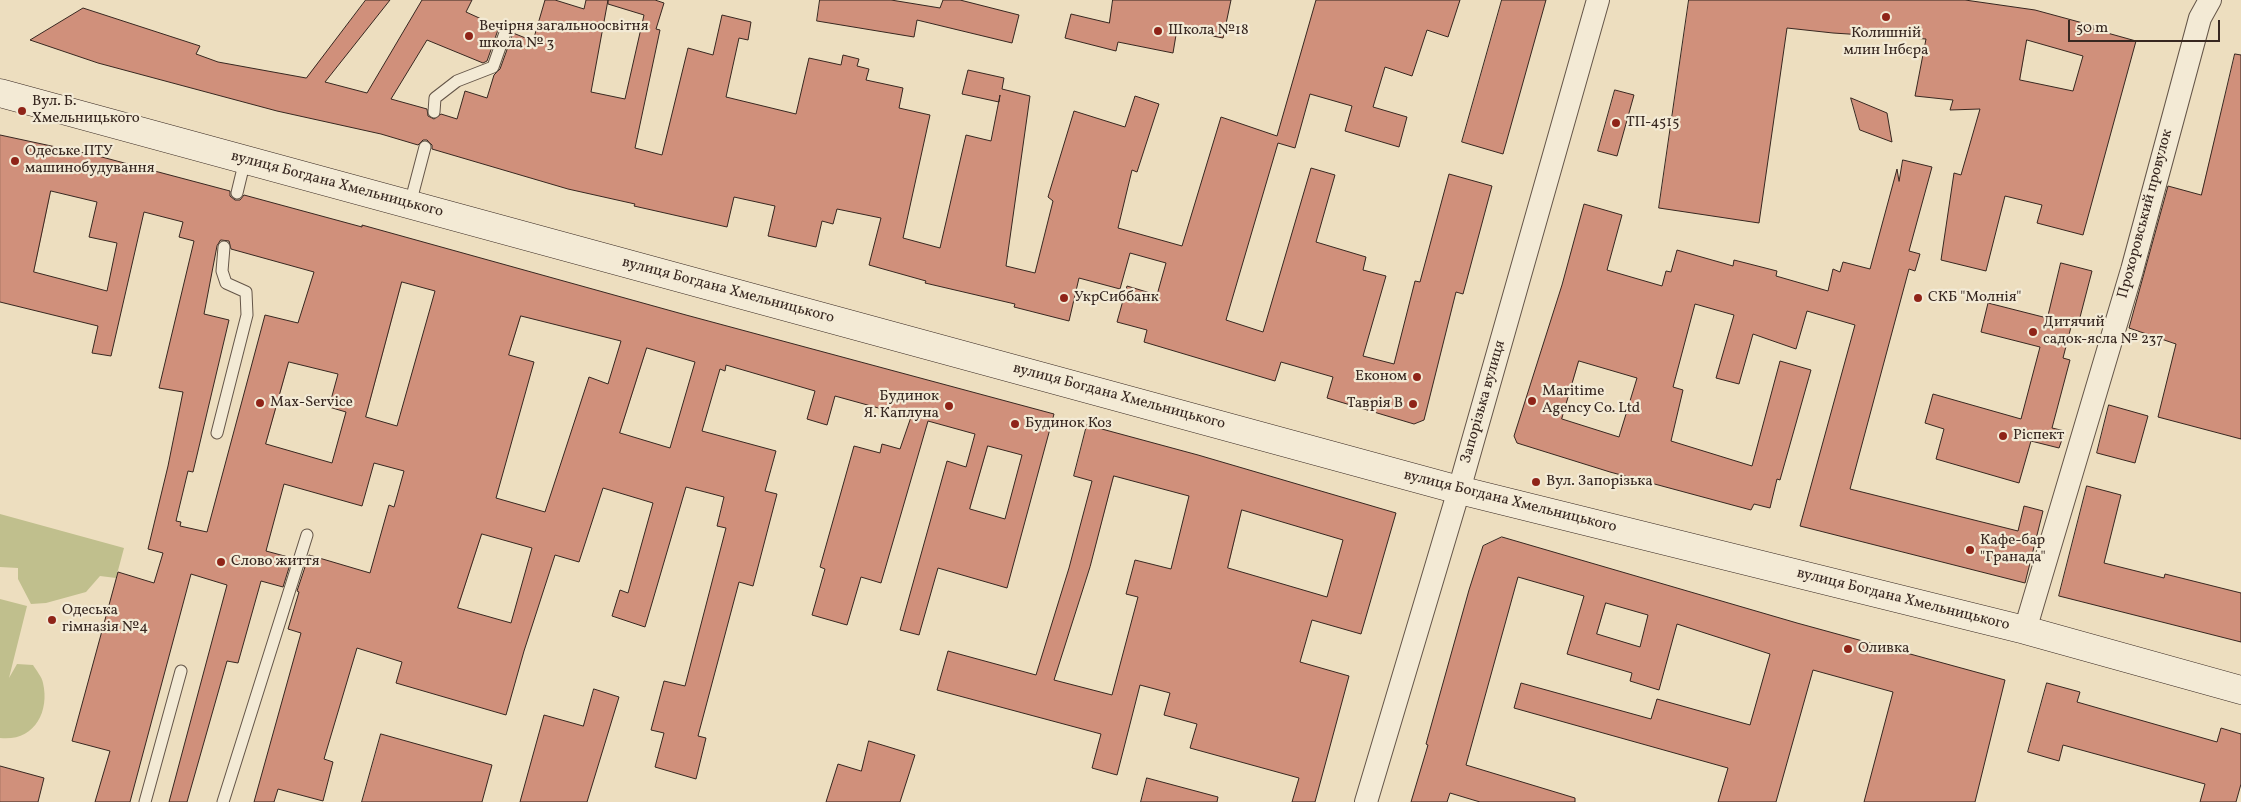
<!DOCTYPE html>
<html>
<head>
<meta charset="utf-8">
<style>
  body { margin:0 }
  #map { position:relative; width:2241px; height:802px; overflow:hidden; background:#eddebf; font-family:Vollkorn,serif }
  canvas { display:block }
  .scale { position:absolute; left:2068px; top:20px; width:152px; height:22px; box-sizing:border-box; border:2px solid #372720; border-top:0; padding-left:6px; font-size:15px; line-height:18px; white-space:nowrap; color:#372720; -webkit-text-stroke:4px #f3ead5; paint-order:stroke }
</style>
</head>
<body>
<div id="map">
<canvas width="2241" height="802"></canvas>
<div class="scale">50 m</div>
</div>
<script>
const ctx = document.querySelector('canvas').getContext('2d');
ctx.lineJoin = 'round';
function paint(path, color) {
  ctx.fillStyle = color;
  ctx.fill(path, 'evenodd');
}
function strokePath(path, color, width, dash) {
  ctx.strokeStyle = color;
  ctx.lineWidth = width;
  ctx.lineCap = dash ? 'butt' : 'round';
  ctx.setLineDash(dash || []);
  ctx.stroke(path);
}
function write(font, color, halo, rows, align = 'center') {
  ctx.font = font + ' Vollkorn,serif';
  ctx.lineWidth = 4.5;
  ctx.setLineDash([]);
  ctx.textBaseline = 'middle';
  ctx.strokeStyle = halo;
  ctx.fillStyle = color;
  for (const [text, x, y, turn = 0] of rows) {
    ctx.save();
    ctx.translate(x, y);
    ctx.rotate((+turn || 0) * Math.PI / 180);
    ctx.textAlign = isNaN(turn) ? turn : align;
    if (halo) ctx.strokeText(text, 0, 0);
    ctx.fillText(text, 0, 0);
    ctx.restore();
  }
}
paint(new Path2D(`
  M0,514L124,548L116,578L100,576L86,592L46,603L31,604L18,579V568L0,567Z
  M0,599L27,606L9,678L17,664L33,665C36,670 42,677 43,683C50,713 33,742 0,738Z`), '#c0bf8d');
const building = new Path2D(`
  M366,0H390L325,82L367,93L422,0H472L466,12L499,27L487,61L483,63L427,40L391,99L427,109L428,116L434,119L441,114L457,119L465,91L487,98L494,75L500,69L513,33L533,41L545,0H555L584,9L586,0H608L591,92L625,99L644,15L608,4V0H655L664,3L656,29L660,30L635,148L662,155L688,48L713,55L722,15L751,22L748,40L739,38L726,97L796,114L809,58L841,65L843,55L859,59L857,66L869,69L866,80L903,88L899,108L930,115L903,238L940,248L966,135L991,141L1000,95L999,102L962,94L968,70L1004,78L1002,89L1030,96L1006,266L1035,273L1053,201L1048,197L1074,111L1125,127L1135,96L1159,104L1137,172L1132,170L1118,228L1182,246L1221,117L1277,136L1316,0H1460L1448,37L1427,30L1412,76L1385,67L1373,107L1407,117L1399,147L1345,131L1352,106L1310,94L1295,148L1278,143L1226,320L1263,332L1311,168L1335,175L1316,242L1366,257L1363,270L1386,276L1363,356L1394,364L1415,281L1420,282L1449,174L1492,186L1463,294L1456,292L1424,420L1414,424L1327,398L1333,377L1281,362L1275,381L1144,342L1147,330L1117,322L1127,286L1157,295L1166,263L1130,253L1120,289L1079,278L1069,321L1014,307L1015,304L925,283L926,281L869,265L881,218L837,209L833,224L822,221L816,247L768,236L775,206L734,197L727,227L634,206L635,204L568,189L432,149V145L427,140H423L418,145L381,134L277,111L98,63L30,40L83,8L200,46L196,54L218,62L306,78Z
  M820,0H891L940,8L943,0H960L1019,15L1012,43L917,20L914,37L817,21Z
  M1113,0H1231L1223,38L1177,29L1173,53L1118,42L1116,51L1065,38L1071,14L1109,23Z
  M1502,0H1546L1503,154L1462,142Z
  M1689,0H1965L2035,10L2094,26L2093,29L2136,41L2083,235L2037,223L2042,205L2005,196L1986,271L1941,260L1954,173L1961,175L1980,109L1950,110L1953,100L1915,96L1926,39L1833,33L1787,28L1759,223L1659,208ZM2027,40L2083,56L2073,91L2020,80Z
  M2235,54L2241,55V439L2158,417L2176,344L2129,328L2168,186L2201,195Z
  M1615,90L1634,95L1617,156L1598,151Z
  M1851,98L1887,113L1892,142L1860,130Z
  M0,135L98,156L230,191V196L235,200H240L244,195L362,227V225L686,315L1054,414L1007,588L938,568L919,635L900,630L947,461L966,467L975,434L928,421L881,583L861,577L847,625L812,615L825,569L820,567L854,446L880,453L882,444L900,449L911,417L835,396L827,425L807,419L815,391L726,365L725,371L720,369L702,431L776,451L765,491L777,494L753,586L739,582L698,736L706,738L696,779L655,767L664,733L651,730L664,681L685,686L726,528L717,526L724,497L686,487L645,627L612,616L620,590L628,593L653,503L603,488L579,562L555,555L524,651L506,715L396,683L402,662L357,648L324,759L333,762L323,801L278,789L274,802H254L301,633L288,629L299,592L297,591L309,555L370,573L389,505L394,507L404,471L374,463L362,506L284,484L266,551L292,558L283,587L261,581L238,663L227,661L187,802H169L227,585L191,574L130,802H95L110,751L72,741L118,572L154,583L163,553L148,549L168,466L183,392L159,388L194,241L179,237L183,222L144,212L111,356L92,353L98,326L0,302ZM51,191L97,202L89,237L117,243L107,291L34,272ZM221,240L229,241L231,249L314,272L298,323L265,315L207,532L180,526L181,522L176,521L188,471L193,472L229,320L204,314L217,246ZM402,282L435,291L397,426L366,417ZM521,316L621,341L608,384L589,377L545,512L496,498L534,362L509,355ZM647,348L695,362L670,448L620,433ZM289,362L338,374L329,407L346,412L332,463L266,444ZM988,446L1022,455L1005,519L970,509ZM482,534L532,548L511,623L458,608Z
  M1903,160L1932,167L1909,251L1920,254L1915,271L1909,269L1850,489L2018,531L2024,506L2043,511L2025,583L1800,526L1855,325L1807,311L1796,349L1753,334L1739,384L1716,378L1734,315L1695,304L1673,387L1683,390L1671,441L1752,466L1780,361L1811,370L1780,480L1777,479L1770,508L1754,504L1751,510L1610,472L1517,443L1514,436L1562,285L1584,204L1622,215L1607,270L1662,286L1666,271L1671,272L1677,250L1733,266L1734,260L1777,271L1776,276L1828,291L1833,269L1840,272L1843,262L1870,269L1897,169L1899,181ZM1579,361L1637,378L1619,437L1562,419Z
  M2061,263L2092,271L2078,325L2072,323L2063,358L2070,360L2052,428L2065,431L2059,448L2031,441L2019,483L1936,459L1944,429L1925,423L1933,394L2021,419L2040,347L1981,332L1988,303L2047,318Z
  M2109,405L2148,416L2135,463L2097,453Z
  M1087,425L1198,455L1396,513L1361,634L1312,620L1300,662L1349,676L1315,802H1292L1299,778L1190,748L1197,724L1164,715L1170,693L1140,685L1117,775L1092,768L1101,734L937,690L948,651L1036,675L1069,568L1092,481L1074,476ZM1114,476L1189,496L1171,569L1135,560L1126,594L1138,597L1112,695L1054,680L1090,567ZM1242,510L1343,540L1327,597L1228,568Z
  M2087,486L2121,495L2104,563L2164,578L2165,574L2241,593V642L2059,596Z
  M1502,537L1797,623L2005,680L1975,802H1864L1893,692L1813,670L1776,802H1718L1728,768L1514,708L1521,683L1651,719L1657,699L1750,725L1770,654L1677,624L1659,690L1630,681L1632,673L1567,654L1584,596L1518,577L1466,765L1575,798V802H1480L1450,793L1447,802H1411L1428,745L1426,744L1469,590L1483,546ZM1606,603L1648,615L1640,647L1597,634Z
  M2047,683L2080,692L2077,702L2217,742L2221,728L2241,734V784L2236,802H2200L2205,784L2063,745L2059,761L2028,752Z
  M594,689L619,697L587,802H520L544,715L583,726Z
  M381,734L492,765L482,802H362Z
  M869,741L915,755L900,802H826L838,764L861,771Z
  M0,766L44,778L38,802H0Z
  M1147,778L1218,797L1217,802H1141Z`);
paint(building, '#d0907b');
strokePath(building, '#372720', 1);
const lane = new Path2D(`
  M434,112L435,98L457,81L493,67L506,30
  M237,193L245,160
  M410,204L425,147
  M217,433L247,315L246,292L226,283L222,271L224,247
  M145,802L181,671
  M223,802L307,535`);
const street = new Path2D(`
  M2025,630L2132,270L2200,18L2210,0
  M1366,802L1459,490L1598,0`);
const secondary = new Path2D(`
  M0,93L1459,490L2025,630L2241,690`);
strokePath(lane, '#645548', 13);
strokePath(street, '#645548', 24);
strokePath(secondary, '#372720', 29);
strokePath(lane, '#f3ead5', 11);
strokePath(street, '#f3ead5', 22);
strokePath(secondary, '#f3ead5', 28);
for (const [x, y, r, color] of [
  [1886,17,5,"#8f2418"],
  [1158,31,5,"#8f2418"],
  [469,36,5,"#8f2418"],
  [22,111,5,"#8f2418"],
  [1616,123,5,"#8f2418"],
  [15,161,5,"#8f2418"],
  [1064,298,5,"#8f2418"],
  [1918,298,5,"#8f2418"],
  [2033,332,5,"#8f2418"],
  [1417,377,5,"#8f2418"],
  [1532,401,5,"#8f2418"],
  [260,403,5,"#8f2418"],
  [1413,404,5,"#8f2418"],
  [949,406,5,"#8f2418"],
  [1015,424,5,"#8f2418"],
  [2003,436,5,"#8f2418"],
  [1536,482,5,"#8f2418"],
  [1970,550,5,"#8f2418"],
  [221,562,5,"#8f2418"],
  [52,620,5,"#8f2418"],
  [1848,649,5,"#8f2418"]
]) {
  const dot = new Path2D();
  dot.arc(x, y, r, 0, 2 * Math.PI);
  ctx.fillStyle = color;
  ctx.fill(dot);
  strokePath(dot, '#f3ead5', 2);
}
write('15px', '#372720', '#f3ead5', [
  ["Вечірня загальноосвітня",479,27],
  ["школа № 3",479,44],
  ["Школа №18",1168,31],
  ["Колишній",1886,34,"center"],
  ["млин Інбєра",1886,51,"center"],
  ["Вул. Б.",32,102],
  ["Хмельницького",32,119],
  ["ТП-4515",1626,123],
  ["Одеське ПТУ",25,152],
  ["машинобудування",25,169],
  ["УкрСиббанк",1074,298],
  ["СКБ \"Молнія\"",1928,298],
  ["Дитячий",2043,323],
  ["садок-ясла № 237",2043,340],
  ["Економ",1407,377,"right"],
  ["Maritime",1542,392],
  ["Agency Co. Ltd",1542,409],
  ["Будинок",939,397,"right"],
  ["Я. Каплуна",939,414,"right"],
  ["Max-Service",270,403],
  ["Таврія В",1403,404,"right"],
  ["Будинок Коз",1025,424],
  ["Ріспект",2013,436],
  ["Вул. Запорізька",1546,482],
  ["Кафе-бар",1980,541],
  ["\"Гранада\"",1980,558],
  ["Слово життя",231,562],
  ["Одеська",62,611],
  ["гімназія №4",62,628],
  ["Оливка",1858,649]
], 'left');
write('15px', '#372720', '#f3ead5', [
  ["вулиця Богдана Хмельницького",337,185,15],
  ["Прохоровський провулок",2146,214,-75],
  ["вулиця Богдана Хмельницького",728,291,15],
  ["вулиця Богдана Хмельницького",1119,397,15],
  ["Запорізька вулиця",1484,402,-74],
  ["вулиця Богдана Хмельницького",1510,502,14],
  ["вулиця Богдана Хмельницького",1903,600,14]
]);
</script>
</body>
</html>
